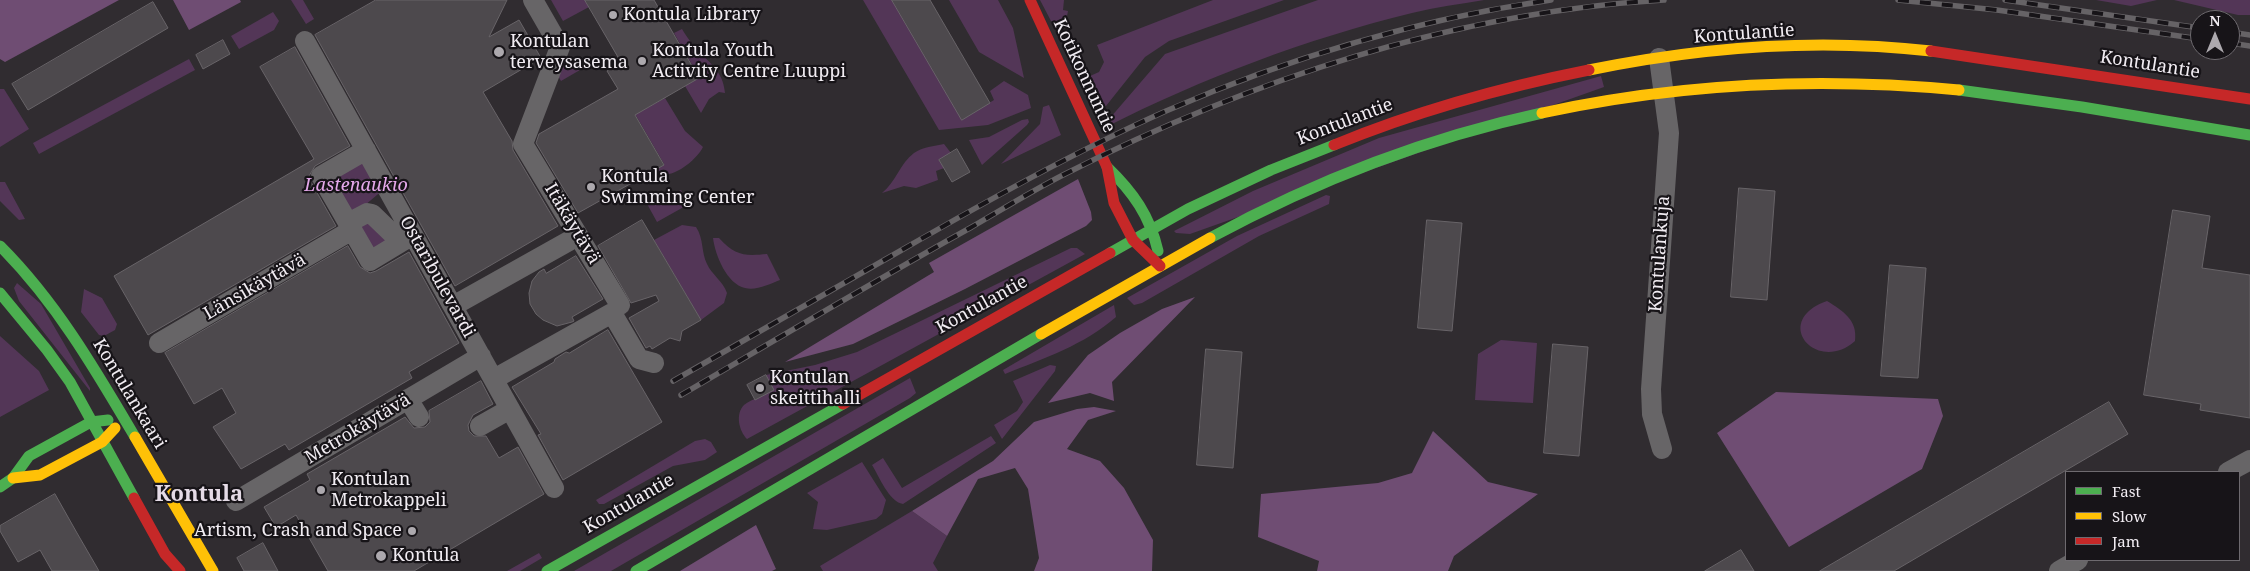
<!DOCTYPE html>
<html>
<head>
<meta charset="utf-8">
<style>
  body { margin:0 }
  #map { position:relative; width:2250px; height:571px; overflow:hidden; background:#302c30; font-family:"Noto Serif",serif }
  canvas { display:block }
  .legend { position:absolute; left:2065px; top:471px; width:175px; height:90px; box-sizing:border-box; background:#171418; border:1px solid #6e6a6f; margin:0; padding:6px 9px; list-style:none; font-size:15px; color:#f1ecf2 }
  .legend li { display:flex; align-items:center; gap:10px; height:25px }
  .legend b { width:25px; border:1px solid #6e6a6f }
  .north { position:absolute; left:2190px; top:10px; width:50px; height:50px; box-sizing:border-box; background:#171418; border:1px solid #6e6a6f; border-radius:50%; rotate:0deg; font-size:14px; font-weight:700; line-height:20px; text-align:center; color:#f1ecf2 }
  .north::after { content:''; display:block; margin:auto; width:18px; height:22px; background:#ada9ae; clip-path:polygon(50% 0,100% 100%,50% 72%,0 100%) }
</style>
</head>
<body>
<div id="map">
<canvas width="2250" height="571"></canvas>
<ul class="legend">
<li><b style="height:6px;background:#4caf50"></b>Fast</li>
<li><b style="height:6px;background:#ffc107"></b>Slow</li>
<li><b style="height:6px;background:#c62828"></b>Jam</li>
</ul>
<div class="north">N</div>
</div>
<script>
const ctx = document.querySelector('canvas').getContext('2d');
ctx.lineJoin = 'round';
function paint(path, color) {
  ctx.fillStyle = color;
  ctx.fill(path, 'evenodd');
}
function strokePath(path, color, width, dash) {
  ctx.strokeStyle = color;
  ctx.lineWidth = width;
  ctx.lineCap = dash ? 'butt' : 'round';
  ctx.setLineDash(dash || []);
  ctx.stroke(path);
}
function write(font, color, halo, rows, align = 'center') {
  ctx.font = font + ' "Noto Serif",serif';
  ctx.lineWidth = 4.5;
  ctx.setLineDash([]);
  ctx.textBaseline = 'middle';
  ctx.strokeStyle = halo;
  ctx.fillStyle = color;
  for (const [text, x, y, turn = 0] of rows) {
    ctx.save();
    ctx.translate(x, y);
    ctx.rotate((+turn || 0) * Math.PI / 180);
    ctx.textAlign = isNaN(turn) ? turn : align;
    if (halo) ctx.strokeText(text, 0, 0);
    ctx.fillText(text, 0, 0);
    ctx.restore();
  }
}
paint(new Path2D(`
  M291,0H303L314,19L306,24Z
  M551,0H585L589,7L563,21Z
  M863,0H892L962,119L994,100L990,91L1004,81L1028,95L1031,108L988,125L939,130Z
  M949,0H998L1013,28L1024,78L979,52Z
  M1040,0H1064L1063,10L1068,11L1066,21L1059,23L1051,21Z
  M1213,0H1284L1169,41L1145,57L1106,106L1098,112L1081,80L1099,72L1104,62L1097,45Z
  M1318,0H1484C1460,4 1436,7 1412,13C1306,39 1203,78 1106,127L1104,125L1165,54Z
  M2096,0H2157L2131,6Z
  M2174,0H2250V15H2238Z
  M273,12L279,21L274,30L239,49L231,36Z
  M682,29C685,34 689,40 693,45C707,62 723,69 725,93L719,92L709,99L701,113L685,86L699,77L674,33Z
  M573,58L580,70L561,81L554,69Z
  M189,59L195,70L39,154L33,143Z
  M1601,76L1604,87L1190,234L1176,233L1174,231L1253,191L1379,138Z
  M625,79L647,108L665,98L685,131L703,147C696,161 668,184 652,171L664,164L620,88L618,89L616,85Z
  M0,89H4L29,129L0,147Z
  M1049,105L1061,135L1001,164L1040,124L1043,107Z
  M1028,119L1029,122L1027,125L982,165L969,140L989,137L1022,120Z
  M944,144L951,153L939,160L944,168L936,171L938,180L916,188L904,186L882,193C896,182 900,163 914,153C923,147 934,146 944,144Z
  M366,158L384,189L351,217L329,179Z
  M0,182H5L25,219L19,220L0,201Z
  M681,190L689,204L657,222L646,202L664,192L667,198Z
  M1326,195L1330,196L1329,204L1259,236L1142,303L1134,305L1127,298L1237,236Z
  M365,219L397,241L373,256L361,226Z
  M682,225L696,227C704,239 701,252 707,264C712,275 723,281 727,293L724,303L701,320L654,240Z
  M713,238H719C735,256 745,256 767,254L780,280C770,284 756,291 745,288C727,284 715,255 713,238Z
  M1071,248H1077L1085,254L747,439C739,431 735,414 744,405C752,399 765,395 773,390L766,375L815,365L857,352Z
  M17,283L41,304L90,388V391L19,301L14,288Z
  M84,289L102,298L117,324L115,330L104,336L99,335L81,312Z
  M1827,301C1843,311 1858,320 1855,341C1817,375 1770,321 1827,301Z
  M1114,305L1116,317C1084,345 1045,358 1005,374L1003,370Z
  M0,336L39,371L49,390L0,417Z
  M1501,340L1537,343L1533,403L1475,400L1478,354Z
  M1050,365L1056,366L1055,371L1002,439L994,425L1017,411L1023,402L1013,381Z
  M910,378L916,393L910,398L611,571H574Z
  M991,436L996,443L903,504C889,502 879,476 872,465L883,458L902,488Z
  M705,439L711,442L717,452L705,460L673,466L604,504H599L596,500L695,441Z
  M862,462L886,500L882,514L876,519L827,530L813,529L818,502L807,493Z
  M912,511L947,536L933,563L938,571H823L820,566Z
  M539,553L542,558L520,571H507Z`), '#533657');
paint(new Path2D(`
  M0,0H119L5,62L0,59Z
  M173,0H240L241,2L189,30Z
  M1078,179L1091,212L1092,220L1086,226L965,289L853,344L785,362L934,272L929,263Z
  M1195,297L1112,382L1114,401L1090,393L1048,403L1088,355L1120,333L1162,309Z
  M1776,392L1938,399L1943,416L1922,469L1789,547L1717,433Z
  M1094,407L1116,411L1088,420L1067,449L1100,461L1124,488L1153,540L1152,571H1034L1039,558L1028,489L1015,468L978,479L947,536L912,511L993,461L1034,422L1077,409Z
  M1433,431L1488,482L1538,494L1454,556L1448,571H1317L1319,561L1258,537L1261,494L1378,483L1412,473Z
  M756,525L776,569L772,571H680Z`), '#6f4d73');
const building = new Path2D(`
  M376,0H507L489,37L519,20L541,58L483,92L512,141L513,150L558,226L455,286L315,35Z
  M585,0H654L699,78L635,115L664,165L578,213L536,143L539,134L618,89L607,71L621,63Z
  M892,0H930L990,103L962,120Z
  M153,2L168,28L28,110L12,84Z
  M223,40L230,54L203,69L196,55Z
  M295,47L350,146L315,166L309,176L311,182L336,226L148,335L114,276L314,159L260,67Z
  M957,149L970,172L952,182L939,160Z
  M1739,188L1775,191L1767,300L1731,297Z
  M2173,210L2210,216L2202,268L2250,275V418L2200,410L2201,404L2144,395Z
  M642,220L701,320L682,331L680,341L670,338L652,349L650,346L646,348L629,318L659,301L656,295L631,303L598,246Z
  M1427,220L1462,223L1452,331L1418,328Z
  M348,246L360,267L370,273L376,271L409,252L459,343L409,372L412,378L289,450L285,444L241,469L213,427L236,413L222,388L194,404L165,353Z
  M576,256L603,299L572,317L574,321L572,322L557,326L543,320L536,314L530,304L529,293L532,281L539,272L544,269L546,273Z
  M1890,265L1926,268L1918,378L1881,376Z
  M608,330L662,422L563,480L538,435L541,434L512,387L554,362L555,359L566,352L569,353Z
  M1553,344L1588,347L1579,456L1544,453Z
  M1206,349L1242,352L1233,468L1197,465Z
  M766,375L774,390L755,400L747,385Z
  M481,381L493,404L473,415L468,425L469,431L474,436H486L499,458L518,447L544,494L414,571H328L296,515L276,527L264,507L310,480L307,474L405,417L414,428L425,427L430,422L429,411Z
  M2109,402L2128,434L1986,517L1894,571H1820Z
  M55,494L77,533L99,571H52L40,550L18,562L0,531V526Z
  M263,543L278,571H244L237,558Z
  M1741,550L1754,571H1705Z`);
paint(building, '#4d494d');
strokePath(building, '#686468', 1);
strokePath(new Path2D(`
  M533,0L560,47L523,144L620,305
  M305,41L554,488
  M1659,58L1669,133L1651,389L1652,414L1662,449
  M366,150L321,176L370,261L413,235
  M348,223L367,213L372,214L401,242
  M453,306L569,241
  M159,343L352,230
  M494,379L612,313L639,359L654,363
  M408,399L419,417
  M480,426L510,409
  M2228,472L2250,460
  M236,501L481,356
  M2059,571L2078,560`), '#676567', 20);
strokePath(new Path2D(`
  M1959,90L2082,107L2250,135
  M1107,167C1133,192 1150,216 1158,251
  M1210,238C1315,181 1426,138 1542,113
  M0,246C56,302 95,369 135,437
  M1110,253L1188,209L1271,170L1334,145
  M0,293L47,350L70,382L134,498
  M0,487L13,478L29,456L91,422L108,420
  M547,571L843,404
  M636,571L1041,334`), '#4caf50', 11);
strokePath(new Path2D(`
  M1589,70C1701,47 1818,38 1931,51
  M1542,113C1680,83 1819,77 1959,90
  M1041,334L1210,238
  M135,437L213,571
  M13,478L40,475L102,442L115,428`), '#ffc107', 11);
strokePath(new Path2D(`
  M1030,0L1107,167L1114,203L1133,240L1160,266
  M1931,51L2250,99
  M1334,145C1417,111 1503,87 1589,70
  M843,404L1110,253
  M134,498L165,554L180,571`), '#c62828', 11);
const rail = new Path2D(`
  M1898,0L1997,10L2200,39
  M2005,0L2200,28
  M2230,32L2250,35
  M2230,43L2250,46
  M673,381C749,338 824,294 900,251C987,201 1074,152 1166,111C1288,58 1419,19 1551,0
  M681,395C777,339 873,282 970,228C1001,210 1032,191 1063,175C1249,80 1455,12 1664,0`);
strokePath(rail, '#666366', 5.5);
strokePath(rail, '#171418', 4, [11]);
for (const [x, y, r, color] of [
  [613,15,5,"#ada9ae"],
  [499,52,6,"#ada9ae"],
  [642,61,5,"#ada9ae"],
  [591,187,5,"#ada9ae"],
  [760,388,5,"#ada9ae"],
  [321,490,5,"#ada9ae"],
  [412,531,5,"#ada9ae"],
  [381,556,6,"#ada9ae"]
]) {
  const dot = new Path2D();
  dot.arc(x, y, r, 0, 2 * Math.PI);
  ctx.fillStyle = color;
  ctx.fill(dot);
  strokePath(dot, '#171418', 2);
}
write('18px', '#f1ecf2', '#171418', [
  ["Kontula Library",623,15],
  ["Kontulan",510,42],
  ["terveysasema",510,63],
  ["Kontula Youth",652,51],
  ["Activity Centre Luuppi",652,72],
  ["Kontula",601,177],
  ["Swimming Center",601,198],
  ["Kontulan",770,378],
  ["skeittihalli",770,399],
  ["Kontulan",331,480],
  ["Metrokappeli",331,501],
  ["Artism, Crash and Space",402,531,"right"],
  ["Kontula",392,556]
], 'left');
write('18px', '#f1ecf2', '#171418', [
  ["Kontulantie",1744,34,-4],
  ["Kontulantie",2150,65,9],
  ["Kotikonnuntie",1084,76,65],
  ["Kontulantie",1345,122,-21],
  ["Itäkäytävä",572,224,59],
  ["Kontulankuja",1660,254,-86],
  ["Ostaribulevardi",437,277,61],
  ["Länsikäytävä",255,287,-30],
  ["Kontulantie",982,305,-29],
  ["Kontulankaari",129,394,59],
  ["Metrokäytävä",358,429,-31],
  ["Kontulantie",629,504,-30]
]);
write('italic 18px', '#e4a8ea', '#171418', [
  ["Lastenaukio",356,186]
]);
write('bold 22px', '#e5dbe6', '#171418', [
  ["Kontula",199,495]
]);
</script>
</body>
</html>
